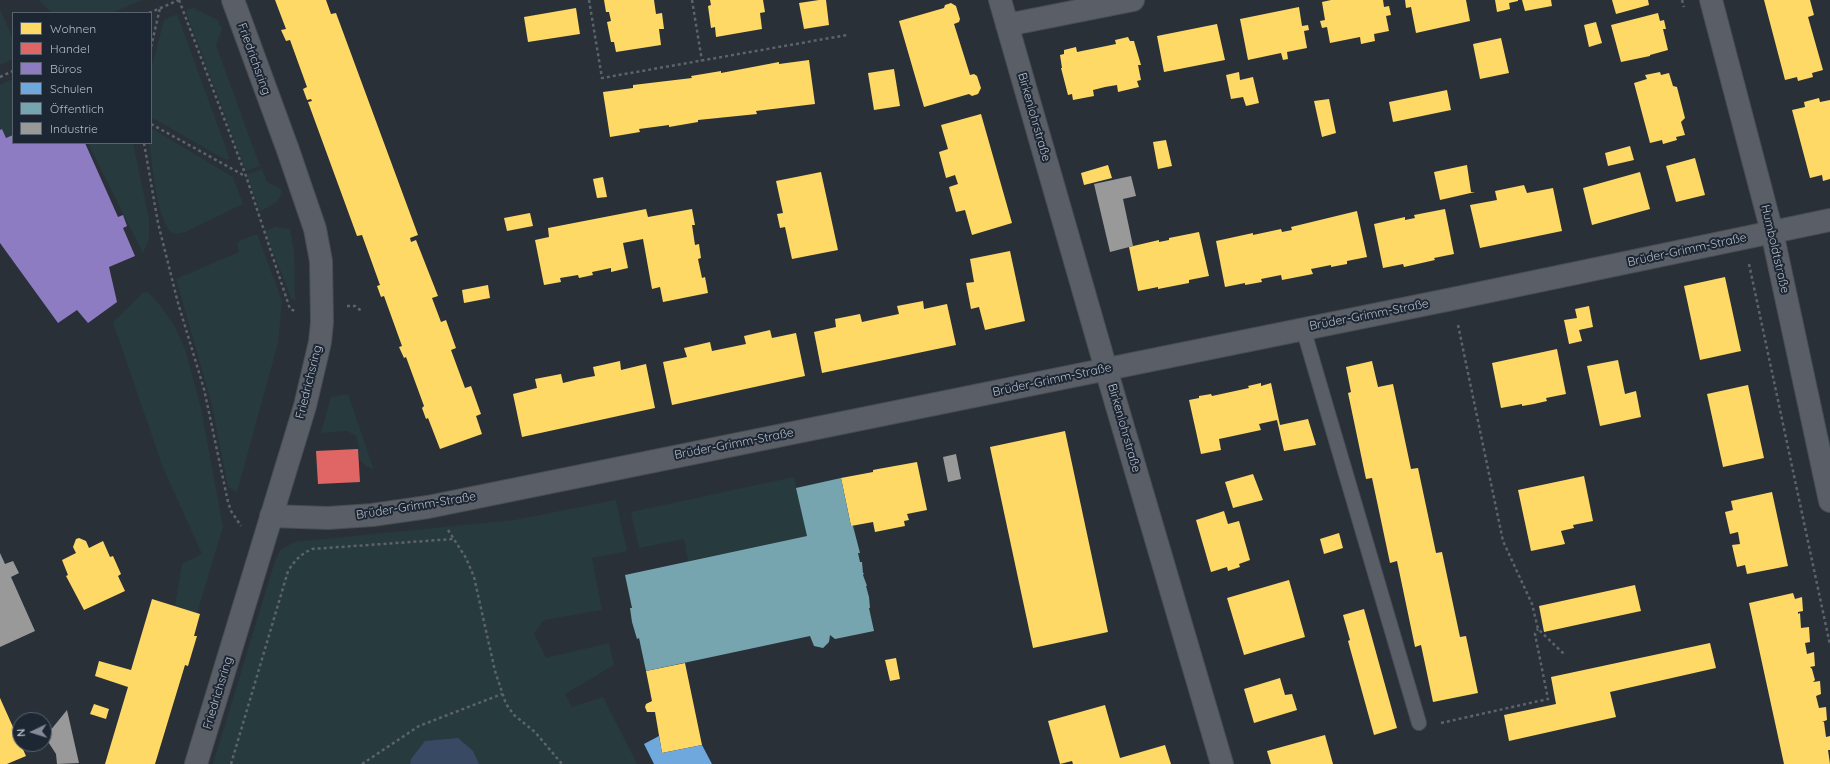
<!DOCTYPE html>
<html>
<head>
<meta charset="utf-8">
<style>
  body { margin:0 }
  #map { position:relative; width:1830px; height:764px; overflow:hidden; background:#2a3038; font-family:Quicksand,sans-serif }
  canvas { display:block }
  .legend { position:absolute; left:12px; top:12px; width:140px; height:132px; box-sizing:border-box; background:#1d2633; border:1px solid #59626f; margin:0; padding:5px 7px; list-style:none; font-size:12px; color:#b4bcc9 }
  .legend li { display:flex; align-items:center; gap:8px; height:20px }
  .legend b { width:20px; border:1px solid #59626f }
  .north { position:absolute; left:12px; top:712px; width:40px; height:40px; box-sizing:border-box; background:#1d2633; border:1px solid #59626f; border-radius:50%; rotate:266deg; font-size:11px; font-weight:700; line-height:16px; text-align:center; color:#b4bcc9 }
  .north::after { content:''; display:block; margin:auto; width:14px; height:18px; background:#848b96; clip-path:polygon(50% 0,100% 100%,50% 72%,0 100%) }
</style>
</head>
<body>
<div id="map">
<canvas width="1830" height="764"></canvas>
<ul class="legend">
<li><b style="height:11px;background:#ffd966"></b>Wohnen</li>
<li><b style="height:11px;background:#e06666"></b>Handel</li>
<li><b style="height:11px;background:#8e7cc3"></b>Büros</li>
<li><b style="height:11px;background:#6fa8dc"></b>Schulen</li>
<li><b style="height:11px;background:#76a5af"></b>Öffentlich</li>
<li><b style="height:11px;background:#999"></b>Industrie</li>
</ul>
<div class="north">N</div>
</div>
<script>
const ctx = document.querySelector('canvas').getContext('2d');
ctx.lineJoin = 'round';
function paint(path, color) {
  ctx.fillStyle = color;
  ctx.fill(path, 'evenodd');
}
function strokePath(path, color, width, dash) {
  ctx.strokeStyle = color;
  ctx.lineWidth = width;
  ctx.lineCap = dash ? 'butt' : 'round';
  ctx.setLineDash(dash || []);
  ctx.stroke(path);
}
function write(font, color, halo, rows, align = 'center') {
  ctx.font = font + ' Quicksand,sans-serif';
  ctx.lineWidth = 4;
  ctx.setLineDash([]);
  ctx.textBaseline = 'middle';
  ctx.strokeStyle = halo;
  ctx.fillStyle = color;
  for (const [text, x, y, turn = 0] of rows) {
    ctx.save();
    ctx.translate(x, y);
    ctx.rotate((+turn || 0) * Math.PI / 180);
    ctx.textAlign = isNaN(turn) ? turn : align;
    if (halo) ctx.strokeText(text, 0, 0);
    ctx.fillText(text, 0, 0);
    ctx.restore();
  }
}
paint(new Path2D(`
  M39,0H142L112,13H52Z
  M193,8L218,20L222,29L216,45L260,166L246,171L186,12L187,10Z
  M0,9L13,39V59L0,65Z
  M177,14L230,159L226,160L151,117V70L164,20Z
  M13,79V135L6,138L2,129L0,130V85Z
  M151,128L233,177L243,204L185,232L177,234L172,233C156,219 153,166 149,143H151Z
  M88,143H133L149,219V239L143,253Z
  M262,169L267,182L281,189C283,201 269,207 260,211L247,175Z
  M275,227L290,229L294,251L295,300L291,298L265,231Z
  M257,234L282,301L278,343L237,492L228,487L211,401L176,279L239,252L237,242Z
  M148,292L159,304L174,325L185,349L201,408L223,527L197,613L175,606L182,564L202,554L162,465L113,322L143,293Z
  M348,394L374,470C352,460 363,456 356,436L347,431L321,433L331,397Z
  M794,477L807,536L688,561L684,539L639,548L631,512Z
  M616,500L627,551L592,558L602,610L544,620L534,633L546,658L609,643L614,665L565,694L572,707L603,697L637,764H213L275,561L281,549L295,542L514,520Z`), '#273a3e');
paint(new Path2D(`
  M458,738L473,751L479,764H410L411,759L425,741Z`), '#384963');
paint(new Path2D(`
  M275,0H326L331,14L336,13L418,235L410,238L411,242L416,240L438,296L432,298L441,322L446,320L456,348L451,350L465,388L471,386L481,414L476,416L482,434L440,449L428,418L426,419L422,408L424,406L406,357L404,358L399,347L402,346L384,296L381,297L377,286L380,285L362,235L357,236L308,102L312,101L311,99L307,100L303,89L307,87L290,40L286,41L281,30L286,29Z
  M604,0H654L656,14L662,13L664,29H659L661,45L616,52L614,42H611L607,22L611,21L609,12H606Z
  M710,0H763L765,12L760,13L762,29L716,37L715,27L711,28L708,6L711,5Z
  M819,0H826L829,25L804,29L799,3Z
  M1331,0H1383L1384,7L1389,6L1391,15L1386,16L1389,31L1374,34L1375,41L1361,44L1360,37L1330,43L1327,27L1322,28L1320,21L1325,20L1322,2Z
  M1405,0H1466L1470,21L1416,33L1411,7L1406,8Z
  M1495,0H1518V1L1509,3L1510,9L1497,12Z
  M1522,0H1551L1552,6L1525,11Z
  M1612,0H1648L1649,5L1616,14Z
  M1764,0H1810L1814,15L1808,17L1823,70L1812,73L1813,77L1798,81L1797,77L1785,80Z
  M951,3L956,6L960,19L959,22L954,24L970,75L974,74L977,76L981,88L978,94L972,96L969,94L924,107L899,21L944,8L945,5Z
  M1299,7L1302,26L1308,25L1309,30L1304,31L1307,48L1287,52L1288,59L1283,60L1281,53L1248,60L1240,19Z
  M576,8L580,34L528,42L524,17Z
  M1658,13L1660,21L1664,20L1666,29H1663L1668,50L1650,55V56L1621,62L1611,25Z
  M1596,22L1602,43L1589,47L1584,25Z
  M1217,24L1225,60L1164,72L1157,36Z
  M1128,37L1130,41H1134L1141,65H1138L1141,80L1137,81L1139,87L1118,92L1117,85L1105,87L1093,90L1094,96L1073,100L1072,94L1068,95L1061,68H1062L1060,55L1064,54V50L1076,47L1077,52L1116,44L1115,40Z
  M1501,38L1509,73L1480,79L1473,44Z
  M809,60L815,104L756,111L757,114L698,120V122L669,127V125L639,129L640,132L610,137L603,92L633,88V85L692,78L691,76L721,71V73L779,62V64Z
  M894,69L900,106L874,110L868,73Z
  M1239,72L1240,80L1253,77L1259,103L1246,106L1243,97L1231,99L1226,75Z
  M1660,72L1661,75L1669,73L1673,86L1677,87L1685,118L1681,122L1685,135L1676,137L1677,140L1663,144L1662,140L1650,143L1634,83L1647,79L1645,75Z
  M1447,90L1451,110L1393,122L1389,102Z
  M1819,98L1820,102L1830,100V179L1823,181L1822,175L1810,178L1792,110L1805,107L1804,102Z
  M1329,99L1336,133L1322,137L1314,101Z
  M981,114L1012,223L972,235L965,210L956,212L949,187L958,184L955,175L946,178L939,152L948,149L941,125Z
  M1166,140L1172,166L1158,169L1153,142Z
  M1630,146L1634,160L1608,166L1605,153Z
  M1695,158L1705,195L1676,202L1666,166Z
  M1108,165L1112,178L1084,185L1081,173Z
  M1467,165L1471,192H1475L1440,200L1434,172Z
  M821,172L838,250L792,259L785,227L780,228L777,214L783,213L776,181Z
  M1640,172L1650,209L1592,225L1583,188Z
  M603,177L607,197L597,198L593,179Z
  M1524,185L1527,193L1553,188L1562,231L1480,248L1470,205L1497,200L1495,191Z
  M646,209L648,217L692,209L695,225H692L695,245L699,244L701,258L698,259L702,278L705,277L708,293L663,302L660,287L652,289L643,239L623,243L628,268L611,272V268L592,272L593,275L579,278L578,275L560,278L561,282L544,285L535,240L549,237L548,228Z
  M1445,209L1454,254L1434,258L1435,260L1404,267L1403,264L1383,268L1374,224L1405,217V220L1415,218L1414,215Z
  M1357,211L1367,257L1347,261V264L1331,267V265L1311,269L1313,274L1282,280L1281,275L1261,279L1262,282L1245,285V283L1225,287L1216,241L1253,233V235L1281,229L1282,232L1292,230L1291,227Z
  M530,213L533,226L507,231L504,218Z
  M1199,232L1209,276L1189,280V283L1158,289V287L1138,291L1129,247L1159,240V242L1169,240V238Z
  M1010,251L1025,321L985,330L979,307L971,309L966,283L974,282L970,259Z
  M1725,277L1741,351L1700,360L1684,286Z
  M488,285L490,298L464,303L462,290Z
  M923,301L924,309L947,304L956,345L822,373L814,332L836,327L835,319L860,314L862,322L880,318L899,314L897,306Z
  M1589,306L1593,327L1579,330L1582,341L1569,344L1564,320L1577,318L1575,309Z
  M770,330L772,338L796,333L805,376L672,405L663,362L687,357L684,348L710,342L712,351L746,344L744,336Z
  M1557,349L1566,394L1546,398L1547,401L1534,404L1522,406V404L1501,408L1492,363Z
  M1618,360L1625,394L1636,391L1641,417L1600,426L1587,366Z
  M620,361L621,370L646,364L655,408L522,437L513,394L537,388L535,379L561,374L563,383L579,379L595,376L593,367Z
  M1372,361L1378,387L1393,384L1411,469L1418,468L1436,553L1442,552L1460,637L1466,636L1478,693L1433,702L1421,645L1415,647L1397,561L1390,563L1372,478L1366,479L1348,393L1351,392L1346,367Z
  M1261,383V386L1271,383L1280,425L1308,419L1316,445L1284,451L1277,420L1259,424L1261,430L1219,439L1221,450L1201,454L1189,400L1199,398V396L1211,394L1212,396L1249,388L1248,386Z
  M1748,385L1764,458L1723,467L1707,394Z
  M1065,431L1108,632L1033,648L990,447Z
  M917,462L927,510L907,514L909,520L904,521L905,526L875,532L873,522L851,526L841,478L873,472V470L878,469Z
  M1253,474L1263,500L1233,508L1225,482Z
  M1584,476L1593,521L1573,525L1574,528L1561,531L1565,544L1531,551L1518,490Z
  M1772,492L1788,566L1747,574L1745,565L1737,567L1732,545L1740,544L1738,532L1730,534L1725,512L1733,510L1731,501Z
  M1224,511L1228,524L1239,521L1250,560L1239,564L1240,567L1228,571L1227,567L1211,572L1196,520Z
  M1339,533L1343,548L1324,554L1320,539Z
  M79,538L86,541L89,548L103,541L110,557L113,556L121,574L118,576L125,591L84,610L66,576L68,575L62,560L76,553L73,547L76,539Z
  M1289,580L1305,637L1244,655L1227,598Z
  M1635,585L1641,611L1544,632L1539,606Z
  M1793,593L1795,599L1802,597L1803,611L1798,612V614L1800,613L1801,628L1809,627L1810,642L1805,643L1807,654L1814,652L1815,666L1810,667L1812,669L1815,680L1813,682L1820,681L1821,694L1816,696L1819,708L1826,707L1827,720L1822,722H1824L1826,737L1830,736V750H1828L1830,764H1784L1749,603Z
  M152,599L200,614L194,636H197L188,666L185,665L155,764H105L128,687L95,676L99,661L131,670Z
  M1364,609L1397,728L1374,735L1348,641L1350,640L1343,615Z
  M1710,643L1716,668L1610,692L1616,717L1509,741L1504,715L1556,704L1551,677Z
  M896,658L900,679L890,681L885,660Z
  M685,663L702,745L662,753L655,712H647L645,707L646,704L652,701L646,671Z
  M1280,678L1285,695L1292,694L1297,710L1254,723L1244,689Z
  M0,698L26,756L7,764H0Z
  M94,704L109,709L106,719L90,714Z
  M1105,705L1120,758L1165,745L1171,764H1073L1072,761L1060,764L1048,721Z
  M1325,735L1333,764H1271L1267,751Z`), '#ffd966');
paint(new Path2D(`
  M358,449L360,482L318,484L316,451Z`), '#e06666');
paint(new Path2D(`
  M2,129L6,138L13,135V143H85L118,217L123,215L127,226L123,228L135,256L109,267L117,302L88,323L77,310L58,323L0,243V130Z`), '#8e7cc3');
paint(new Path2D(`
  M659,736L662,753L702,745L712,764H654L644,744Z`), '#6fa8dc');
paint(new Path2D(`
  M841,478L851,526H853L860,553H858L860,562H862L863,573H864L863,575L867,586H866L869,597L870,608H869L874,631L835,639L830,635L829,642L823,648L814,646L810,636L646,671L639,638L637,639L632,622L630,608H632L625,575L807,536L796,488Z`), '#76a5af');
paint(new Path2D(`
  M1131,176L1136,196L1123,199L1133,246L1110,252L1094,184Z
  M956,454L961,479L948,482L943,457Z
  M0,553L5,564L13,561L19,573L11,577L35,631L0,647Z
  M67,710L79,763L57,764L56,754L45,737Z`), '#999');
const service = new Path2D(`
  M1303,328L1419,723`);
const minor = new Path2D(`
  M1000,0L1106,369L1222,764
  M1711,0L1772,232L1830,501
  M1007,25L1133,0
  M271,516L328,518L372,515L428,507L1452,299L1830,220`);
const tertiary = new Path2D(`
  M196,764L305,406L320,342L322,322L321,261L315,229L288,150L233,0`);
strokePath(service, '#484c53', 16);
strokePath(minor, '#484c53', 24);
strokePath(tertiary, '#484c53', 24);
strokePath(new Path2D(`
  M179,0L246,176L290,309L295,311
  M589,0L602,78L847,35
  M692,0L702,61
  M1682,0L1684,7
  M149,13L179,0
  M151,47L160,8
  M0,77L13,71
  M151,124L245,176
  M144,143L158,223L178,303L204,389L228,502L231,511L241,526
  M1749,264L1830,645
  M347,306H355L363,312
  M1458,325L1503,541L1532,604L1538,629L1564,654
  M448,530L466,558L474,577L495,671L506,704L514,715L535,732L562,764
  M1441,723L1548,699L1535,634L1538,629
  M231,764L288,571C295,560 301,554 312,549L453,539
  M362,764L419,726L502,694`), '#5d636a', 2.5, [3, 3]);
strokePath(service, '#5a5e66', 14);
strokePath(minor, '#5a5e66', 22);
strokePath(tertiary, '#5a5e66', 22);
write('12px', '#b4bcc9', '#1d2633', [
  ["Friedrichsring",254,59,70],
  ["Birkenlohrstraße",1034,117,74],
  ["Humboldtstraße",1775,249,77],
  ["Brüder-Grimm-Straße",1687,250,-12],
  ["Brüder-Grimm-Straße",1369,315,-11],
  ["Brüder-Grimm-Straße",1052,380,-12],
  ["Friedrichsring",309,382,-76],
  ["Birkenlohrstraße",1124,428,74],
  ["Brüder-Grimm-Straße",734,444,-11],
  ["Brüder-Grimm-Straße",416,506,-9],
  ["Friedrichsring",218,693,-73]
]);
</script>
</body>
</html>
